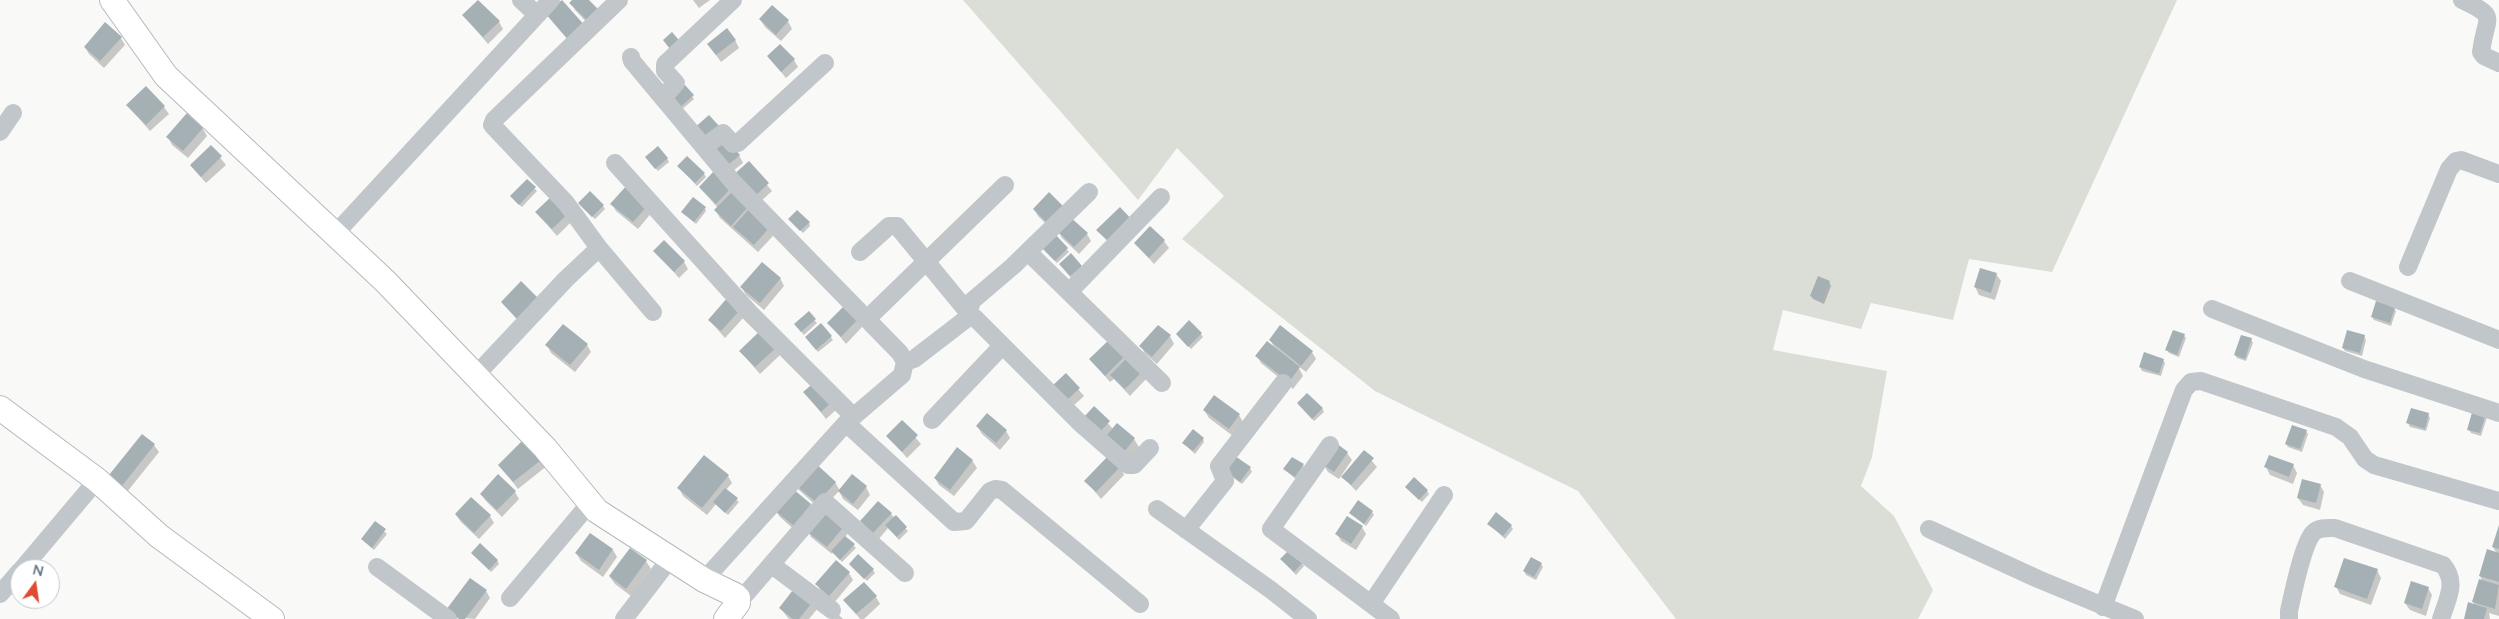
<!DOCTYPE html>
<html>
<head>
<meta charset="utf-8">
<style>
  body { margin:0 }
  #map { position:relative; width:2499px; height:619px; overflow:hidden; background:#f9f9f7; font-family:Lato,sans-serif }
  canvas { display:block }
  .north { position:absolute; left:10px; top:559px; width:50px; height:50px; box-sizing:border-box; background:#fff; border:1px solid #c1c9cd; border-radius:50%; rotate:14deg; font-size:14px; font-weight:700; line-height:20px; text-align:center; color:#657882 }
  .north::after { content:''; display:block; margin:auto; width:18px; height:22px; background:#df4c32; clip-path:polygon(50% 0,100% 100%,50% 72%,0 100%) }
</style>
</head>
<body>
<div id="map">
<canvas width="2499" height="619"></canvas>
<div class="north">N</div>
</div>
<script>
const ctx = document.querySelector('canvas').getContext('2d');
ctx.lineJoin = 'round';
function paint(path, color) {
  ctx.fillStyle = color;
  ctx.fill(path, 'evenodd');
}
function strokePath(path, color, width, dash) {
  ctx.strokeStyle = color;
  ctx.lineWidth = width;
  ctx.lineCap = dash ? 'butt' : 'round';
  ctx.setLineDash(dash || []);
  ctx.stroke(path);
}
paint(new Path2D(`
  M963,0H2177L2052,272L1969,259L1953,320L1871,303L1861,329L1783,310L1773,350L1887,371L1872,457L1861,486L1894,516L1933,590L1918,619H1676L1578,491L1375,391L1182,239L1224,196L1177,148L1138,200Z`), '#daded7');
paint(new Path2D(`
  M574,0H587L593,29L575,10L571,3Z
  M693,0H710L699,8Z
  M463,15L499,22L503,29L488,44Z
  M760,19L788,21L792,29L781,41L765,27Z
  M121,38L125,45L104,68L89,54L85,47Z
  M735,40L739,48L721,62L713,51Z
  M768,56L794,60L798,67L786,78Z
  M692,96L694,99L680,111L671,100Z
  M128,106L164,107L169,114L150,131Z
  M187,115L203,129L207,136L188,158L172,145L168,137Z
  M211,146L226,165L206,183L191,166Z
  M719,154L739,155L743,163L733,171Z
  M667,158L669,162L658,171L649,161Z
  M749,163L772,191L757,205Z
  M681,169L704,174L706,177L697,186Z
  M715,172L769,228L773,236L758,252L720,218L716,211L718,208L700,188Z
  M527,180L537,191L522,207L514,200Z
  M553,196L573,220L557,236L536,212Z
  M612,204H649L653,211L638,229L616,211Z
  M581,206H603L605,209L595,219Z
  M705,208L706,211L696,224L682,212Z
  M1034,209L1069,217L1087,234L1091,241L1079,254L1062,238L1057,229L1054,232L1038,216Z
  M789,219L809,222L810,226L803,233Z
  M1055,236L1069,252L1057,263L1045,251Z
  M1164,241L1169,248L1154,264L1135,243Z
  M655,251L684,262L688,269L679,278Z
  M1081,266L1083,270L1072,279L1062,267Z
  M1996,274L2001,281L1995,300L1979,295L1975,287Z
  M780,278L784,286L764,310L746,295L742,288Z
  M1829,282L1831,286L1824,304L1813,299L1811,296Z
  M521,283L522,325L502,302Z
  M728,299L744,317L725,338L709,320Z
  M2394,308L2396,311L2391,326L2374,320L2372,317Z
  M808,313L817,323L804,335L797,327Z
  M857,320L862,327L846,344L829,323Z
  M821,325L833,340L818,352L809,341Z
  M761,331L780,355L760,374L740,351Z
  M1177,334H1201L1203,337L1191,349Z
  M2184,335L2186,338L2179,357L2169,353L2167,350Z
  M1170,336L1174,344L1157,364L1145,354L1141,346Z
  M2364,336L2366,340L2362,356L2345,351L2343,348Z
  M1111,339L1147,378L1130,396L1114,379L1110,382L1091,360Z
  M2251,339L2253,343L2246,361L2237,358L2235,355Z
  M1270,340L1312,352L1316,359L1306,372L1298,366L1303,376L1293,389L1261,363L1257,356L1276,350Z
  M547,345H587L591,352L575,372L551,353Z
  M2163,360L2165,363L2161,376L2142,371L2140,367Z
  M1066,375L1084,396L1071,408L1058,393Z
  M815,382L837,409L826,419L805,392Z
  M1298,404L1322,408L1324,412L1314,421Z
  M1094,408L1113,429L1118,425L1134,439L1139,447L1129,458L1104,440Z
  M1204,410L1239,415L1243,422L1233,436L1209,418Z
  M2474,411L2487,417L2481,436L2471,433L2469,430Z
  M2428,414L2430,418L2426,431L2410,427L2408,423Z
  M902,422L921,444L907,458L888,436Z
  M977,426L1006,431L1010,438L1000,450L982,434Z
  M2306,431L2308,434L2302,452L2288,447L2286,444Z
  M142,435L154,445L159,452L127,492L115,483L111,475Z
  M525,439L548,465L518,489L500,465Z
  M1203,439L1204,442L1195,454L1183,443Z
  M1364,452L1377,467L1356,491L1343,477Z
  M1347,453L1352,460L1339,479L1328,472L1323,464Z
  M972,460L977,468L954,496L939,485L935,478Z
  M1303,465L1305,469L1297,480L1285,470Z
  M2293,465L2297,473L2293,484L2270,475L2266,467Z
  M1120,467L1124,475L1101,499L1086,481Z
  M1250,468L1252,472L1242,484L1228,474Z
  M728,476L732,483L726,490L739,502L728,515L716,504L707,515L683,496L679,488Z
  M852,476L866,487L870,495L858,510L843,499L839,491L823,508L849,532L845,537L856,548L842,562L833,552L832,554L811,537L807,530L822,511L799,490L795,483L835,482L840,491Z
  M2320,485L2324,492L2320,510L2303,505L2298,498Z
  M1406,487L1427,491L1429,494L1422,502Z
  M792,490L810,505L815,512L798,533L780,517L775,510Z
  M515,492L519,499L502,517L486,501L481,494Z
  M1372,512L1374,515L1366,526L1350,513Z
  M891,514L908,531L899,540L888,528L878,540L866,529L861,521Z
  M456,515L490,516L494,523L479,539L461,522Z
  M375,523L387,534L374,550L362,539Z
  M1489,524L1511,526L1513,529L1505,539Z
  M1362,527L1366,534L1356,550L1341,541L1337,534Z
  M2499,528V616L2489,613L2490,619H2465L2476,606L2473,602L2483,582L2480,576L2497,554L2493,547Z
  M590,534L613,550L617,557L603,577L581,561L576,553Z
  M630,550L646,561L651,569L631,596L615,584L610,577Z
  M473,553L497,560L499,564L491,572Z
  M1282,560L1302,563L1304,566L1296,575Z
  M850,564L873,570L875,573L867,581Z
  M1541,564L1543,567L1536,580L1526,575L1524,571Z
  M2377,570L2381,578L2371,605L2340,594L2336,587Z
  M849,573L853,580L834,603L821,592L817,584Z
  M796,587L818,608L809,619H789L780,608Z
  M2428,588L2432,595L2426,616L2410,610L2405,603Z
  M486,591L490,598L475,619L452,617Z
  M876,597L880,604L864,619H860L845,600Z
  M838,614L843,619H834Z`), '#0003');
paint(new Path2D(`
  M478,0L500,21L483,37L462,15Z
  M562,0L586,27L569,41L545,13Z
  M572,0H589L600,11L589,22L569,3Z
  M772,5L789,20L776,35L759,19Z
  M105,22L122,37L100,61L84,47Z
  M727,28L736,40L716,55L707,44Z
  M672,32L683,45L673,53L663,40Z
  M780,44L795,59L781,72L767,56Z
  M685,85L694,95L678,109L669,99Z
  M146,86L165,106L146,125L126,105Z
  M187,113L203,128L183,151L166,137Z
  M709,115L722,129L705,144L693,129Z
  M725,136L740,155L728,165L713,146Z
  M211,145L222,156L201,177L190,165Z
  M658,146L668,158L655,169L645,157Z
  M687,156L705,173L695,183L677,166Z
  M749,161L769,183L752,199L732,176Z
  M715,170L732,187L716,204L699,187Z
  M527,179L536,187L519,205L510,196Z
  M628,184L650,203L633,222L610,204Z
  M590,191L604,205L592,217L578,203Z
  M733,191L749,206L731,226L714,210Z
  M1049,192L1066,209L1049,225L1033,209Z
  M553,195L570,212L552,229L535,212Z
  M693,197L706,207L694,222L681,212Z
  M1120,207L1134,222L1111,244L1096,230Z
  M749,209L770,227L754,245L733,227Z
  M797,210L810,222L800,231L788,219Z
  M1069,216L1088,233L1074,247L1056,230Z
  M1150,226L1165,240L1149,258L1134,243Z
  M1055,234L1068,248L1055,261L1041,247Z
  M664,240L685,261L674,272L653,251Z
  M1071,253L1082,266L1070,276L1059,264Z
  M762,262L781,278L760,303L740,287Z
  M1980,268L1997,273L1991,293L1974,287Z
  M1818,276L1830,281L1822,301L1810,296Z
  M521,281L538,298L517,319L501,302Z
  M728,297L741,309L721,331L708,320Z
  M2376,301L2395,307L2390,323L2371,317Z
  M844,306L858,319L841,337L827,323Z
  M809,311L816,319L801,332L794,324Z
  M1189,320L1202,333L1188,347L1176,334Z
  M821,323L832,336L816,350L805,337Z
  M563,324L588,344L570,365L545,345Z
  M1158,325L1171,335L1152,357L1139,346Z
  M1280,325L1313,351L1301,366L1269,340Z
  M761,330L777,347L755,367L739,351Z
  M2173,330L2185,334L2177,355L2165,350Z
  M2347,330L2365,335L2360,353L2342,348Z
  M2241,335L2252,338L2245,359L2234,355Z
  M1111,338L1127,354L1105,376L1089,359Z
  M1267,341L1300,367L1289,382L1255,356Z
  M2144,352L2164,359L2159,374L2139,367Z
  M1129,356L1144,370L1125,389L1110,375Z
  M1066,373L1080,388L1066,401L1052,386Z
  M816,381L833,401L821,412L803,392Z
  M1307,393L1323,408L1312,419L1297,403Z
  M1214,395L1240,414L1229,429L1203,410Z
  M1094,406L1110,421L1099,433L1083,418Z
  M2411,408L2429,413L2425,429L2406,423Z
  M2473,409L2486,413L2480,433L2467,430Z
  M987,413L1007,430L996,443L976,426Z
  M902,420L918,435L902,452L886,436Z
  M1117,423L1135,438L1125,451L1106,436Z
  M2292,425L2307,430L2300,449L2285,444Z
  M1193,429L1204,438L1193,451L1182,443Z
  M142,434L155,444L122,486L109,475Z
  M525,438L545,457L513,482L498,465Z
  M1336,443L1348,452L1334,472L1322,464Z
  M957,447L973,460L950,490L934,478Z
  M1364,450L1374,458L1351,485L1341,477Z
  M704,455L729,475L702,508L677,488Z
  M1109,455L1121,466L1096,492L1084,481Z
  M2269,455L2294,464L2289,477L2264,467Z
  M1235,456L1251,467L1240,482L1225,470Z
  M1292,457L1304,464L1295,477L1283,469Z
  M813,461L836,482L817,503L793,483Z
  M498,474L516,491L497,510L480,494Z
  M852,474L867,486L853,504L838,491Z
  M1414,477L1428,490L1419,500L1405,487Z
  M2302,479L2321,484L2316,503L2297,498Z
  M725,488L738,498L725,513L713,502Z
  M792,488L811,504L794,526L774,510Z
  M471,497L491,515L474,533L455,514Z
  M1358,500L1373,511L1364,524L1349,513Z
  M878,501L892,513L873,533L860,521Z
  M824,506L846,524L827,547L805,530Z
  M1496,512L1512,525L1503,536L1487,524Z
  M896,515L907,527L897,537L885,525Z
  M1347,516L1363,526L1351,544L1335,534Z
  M375,521L386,529L372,548L361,539Z
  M2499,525V549L2492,547Z
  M590,533L613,549L599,570L575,553Z
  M845,536L855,544L840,560L831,551Z
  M480,543L498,560L489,570L471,553Z
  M630,548L647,560L626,589L609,576Z
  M1290,549L1303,562L1294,572L1280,559Z
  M2487,549L2499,553V582L2479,576Z
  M858,554L874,569L864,579L849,564Z
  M1531,557L1542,563L1534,577L1523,571Z
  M2344,558L2378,569L2367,599L2334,587Z
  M836,560L850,572L829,596L815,584Z
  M470,578L487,590L465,619H459L446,610Z
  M2479,579L2499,585L2495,609L2472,602Z
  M2411,581L2429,587L2422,609L2404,603Z
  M864,582L877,596L856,614L843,600Z
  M796,586L814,600L799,619H793L779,608Z
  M2468,602L2487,608L2484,619H2464Z`), '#a5b0b5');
const secondary = new Path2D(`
  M112,0L166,76L385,281L545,448L597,511L704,580L735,595L738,598V603L726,619
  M0,408L97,480L159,536L272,619`);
strokePath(secondary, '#b3babe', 26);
strokePath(new Path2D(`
  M521,0L537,15
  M619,0L494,120L492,125L566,203L599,248L653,312
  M2462,0C2499,18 2486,14 2481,52L2484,56L2499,63
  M631,57L632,61L733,182L900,353L905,362L902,375L846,423L704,580
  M663,98L676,83L665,71V64L733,0
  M0,132L13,113
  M704,147L723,133L733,144L738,143L825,63
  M615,163L749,312L853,416
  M335,234L551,0
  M860,252L889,226H897L967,311
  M1028,252L1162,383
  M2408,267L2449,169L2456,161L2461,160L2499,174
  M2350,281L2499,340
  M1069,292L1161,197
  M2212,309L2364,369L2499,413
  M967,318L972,301L1013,266L1089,192
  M867,319L1005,185
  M905,362L914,359L970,316L975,318L1080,423L1128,465H1134L1150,448
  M475,376L566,279L599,248
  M932,420L1002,346
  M846,423L954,522L966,521L990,491L995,489L1002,490L1140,604
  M1330,445L1271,529L1391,619
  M1157,509L1271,590L1308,619
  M1929,529L2038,579L2135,619
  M1186,530L1225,481L1219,466L1283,383
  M772,565L832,610
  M377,567L448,619
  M22,569L97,480
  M0,594L20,571
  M510,598L590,503
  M738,603L825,502L905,573
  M1371,604L1444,495
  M2103,607L2179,403L2184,390L2191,382L2201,381L2336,427L2350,437L2365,459L2374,465L2499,501
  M624,619L670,559
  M2289,619V611C2293,593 2303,544 2313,533C2319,527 2328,528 2335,528L2443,565C2458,583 2447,599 2441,619`), '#c0c6c9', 18);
strokePath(secondary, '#fff', 24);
</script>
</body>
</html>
